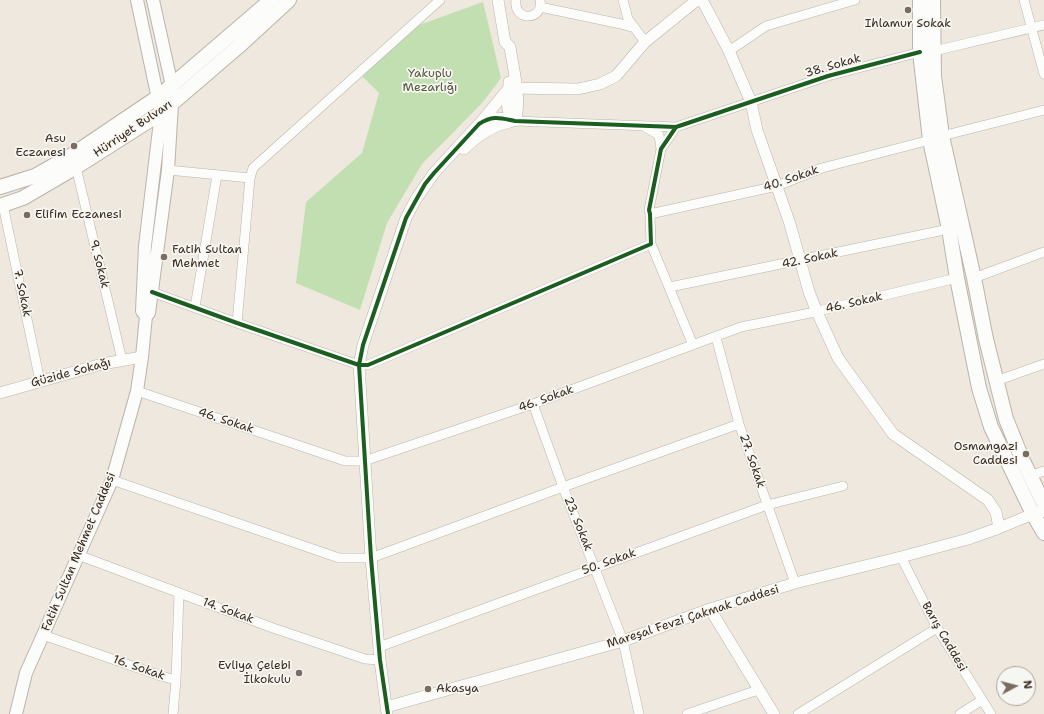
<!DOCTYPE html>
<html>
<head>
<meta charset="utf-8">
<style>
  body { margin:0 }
  #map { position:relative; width:1044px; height:714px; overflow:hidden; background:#eee8de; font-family:"Shantell Sans",sans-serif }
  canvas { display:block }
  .north { position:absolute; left:996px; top:666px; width:40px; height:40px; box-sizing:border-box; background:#f6f6f2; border:1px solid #aba49d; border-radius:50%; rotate:83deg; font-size:11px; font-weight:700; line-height:16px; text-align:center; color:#3b2a1e }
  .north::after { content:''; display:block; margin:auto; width:14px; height:18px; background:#7a6c61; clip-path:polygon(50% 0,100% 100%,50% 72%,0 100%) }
</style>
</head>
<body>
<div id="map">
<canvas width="1044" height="714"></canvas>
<div class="north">N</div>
</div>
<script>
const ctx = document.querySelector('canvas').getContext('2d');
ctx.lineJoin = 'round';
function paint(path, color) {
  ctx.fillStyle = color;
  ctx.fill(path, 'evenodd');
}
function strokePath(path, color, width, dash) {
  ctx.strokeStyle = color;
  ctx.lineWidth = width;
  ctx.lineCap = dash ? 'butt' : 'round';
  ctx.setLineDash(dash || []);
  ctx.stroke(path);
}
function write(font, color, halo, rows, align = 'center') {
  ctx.font = font + ' "Shantell Sans",sans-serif';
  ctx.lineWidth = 3.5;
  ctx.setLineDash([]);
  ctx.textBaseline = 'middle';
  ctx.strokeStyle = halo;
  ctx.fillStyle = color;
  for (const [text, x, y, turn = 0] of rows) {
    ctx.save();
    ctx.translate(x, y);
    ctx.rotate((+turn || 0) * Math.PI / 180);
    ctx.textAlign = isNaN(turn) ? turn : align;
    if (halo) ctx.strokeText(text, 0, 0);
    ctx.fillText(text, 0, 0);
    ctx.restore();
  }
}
paint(new Path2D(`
  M483,2L501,78L483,102L422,164L387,223L360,310L296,283L306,202L362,153L379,93L361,75L408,29Z`), '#c1dfb0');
const minor = new Path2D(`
  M516,0C513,22 544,21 540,0
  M623,0L628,19L645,42
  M1024,0L1044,74
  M540,7L621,24L635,28
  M729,51L766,26L855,0
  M934,51L1044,25
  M515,121L676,127
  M645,127L659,135L661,149
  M942,136L1044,110
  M76,167L122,360
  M168,170L250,178
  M3,205L40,381
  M650,214L777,186L822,168L930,140
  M651,244L693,345
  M974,278L1044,252
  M670,287L949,229
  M152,292L237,323L359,365H368L651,244L650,214L649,210L661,149L676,127L828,76L920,52
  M195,307L217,175
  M237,323L250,178L253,168L440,0
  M716,337L739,424L795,583
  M996,381L1044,364
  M137,391L345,461H364L533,404L741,327L810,313L957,278
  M533,404L563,487L623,641L639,714
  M1030,476L1044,471
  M112,480L339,558H371L563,487L739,424
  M78,555L273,628L365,659L380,660
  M901,557L937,628L991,714
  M43,635L161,676L176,680L179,593
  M379,647L767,505L843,486
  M173,714L176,680
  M687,714L758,690
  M798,714L937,628
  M960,714L982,700`);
const tertiary = new Path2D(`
  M498,0L505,42L510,47C513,67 522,103 515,121
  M702,0L729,51L751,102L757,130L790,224L809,292L817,312L838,358L893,434L988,500L996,512L999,528
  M509,82C509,94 503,113 515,121
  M509,88L578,89L600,84L616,76L645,42L697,0
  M481,122L509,88
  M464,149C477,136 491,126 510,122
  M0,393L102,364L142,357
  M710,609L774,714
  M386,707L623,641L710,609L795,583L901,557L968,539L999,528L1033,514L1044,511
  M387,713L380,660L371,558L359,365L363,345L406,218L416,199L434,173L479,124C493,115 500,118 515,121`);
const secondary = new Path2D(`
  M137,0L161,113L145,246L142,311L145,315
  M16,714L26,673L112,480L137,391L142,357L146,316L149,313L168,170L172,104V86L153,0`);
const primary = new Path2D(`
  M920,0V52L930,140L949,229L957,278L979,388L991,427L1033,514L1044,533
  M933,0L934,76L942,136L974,278L986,339L1006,419L1023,461L1044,504
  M0,187L35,176L72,155L158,97L271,0
  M0,206L23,198L76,167L161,113L239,46L289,0`);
strokePath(minor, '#bab4ac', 10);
strokePath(tertiary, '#bab4ac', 12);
strokePath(secondary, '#bab4ac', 14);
strokePath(primary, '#bab4ac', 16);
strokePath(minor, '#fcfcfa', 9);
strokePath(tertiary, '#fcfcfa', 11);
strokePath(secondary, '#fcfcfa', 12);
strokePath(primary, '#fcfcfa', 14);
strokePath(new Path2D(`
  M152,292L237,323L359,365H368L651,244L650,214L649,210L661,149L676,127L828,76L920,52
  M388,714L380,660L371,558L359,365L363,345L406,218L425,184L434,173L479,124C493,115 500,118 515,121L676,127`), '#1b5e20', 4);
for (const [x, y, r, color] of [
  [908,10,4,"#7a6c61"],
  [74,146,4,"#7a6c61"],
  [27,215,4,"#7a6c61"],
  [164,257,4,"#7a6c61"],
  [1026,454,4,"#7a6c61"],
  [299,673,4,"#7a6c61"],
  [428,689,4,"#7a6c61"]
]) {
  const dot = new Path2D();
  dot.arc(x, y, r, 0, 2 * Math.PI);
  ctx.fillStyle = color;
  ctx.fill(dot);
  strokePath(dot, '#f6f6f2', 1.5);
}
write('12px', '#3b2a1e', '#f6f6f2', [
  ["Ihlamur Sokak",908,24,"center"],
  ["Asu",66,139],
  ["Eczanesi",66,153],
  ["Elifim Eczanesi",35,215,"left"],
  ["Fatih Sultan",172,250,"left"],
  ["Mehmet",172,264,"left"],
  ["Osmangazi",1018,447],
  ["Caddesi",1018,461],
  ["Evliya Çelebi",291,666],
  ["İlkokulu",291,680],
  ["Akasya",436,689,"left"]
], 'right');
write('12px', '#3b2a1e', '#f6f6f2', [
  ["38. Sokak",833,66,-16],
  ["Hürriyet Bulvarı",133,129,-34],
  ["40. Sokak",791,179,-19],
  ["42. Sokak",810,259,-12],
  ["9. Sokak",99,264,76],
  ["7. Sokak",22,293,78],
  ["46. Sokak",854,303,-13],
  ["Güzide Sokağı",71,373,-15],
  ["46. Sokak",546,399,-20],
  ["46. Sokak",226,421,18],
  ["27. Sokak",752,461,71],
  ["23. Sokak",578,524,68],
  ["Fatih Sultan Mehmet Caddesi",79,552,-67],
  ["50. Sokak",609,562,-20],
  ["14. Sokak",228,611,20],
  ["Mareşal Fevzi Çakmak Caddesi",693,617,-18],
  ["Barış Caddesi",944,637,60],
  ["16. Sokak",139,668,19]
]);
write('12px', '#545639', '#f6f6f2', [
  ["Yakuplu",430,74],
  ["Mezarlığı",430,88]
]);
</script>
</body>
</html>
